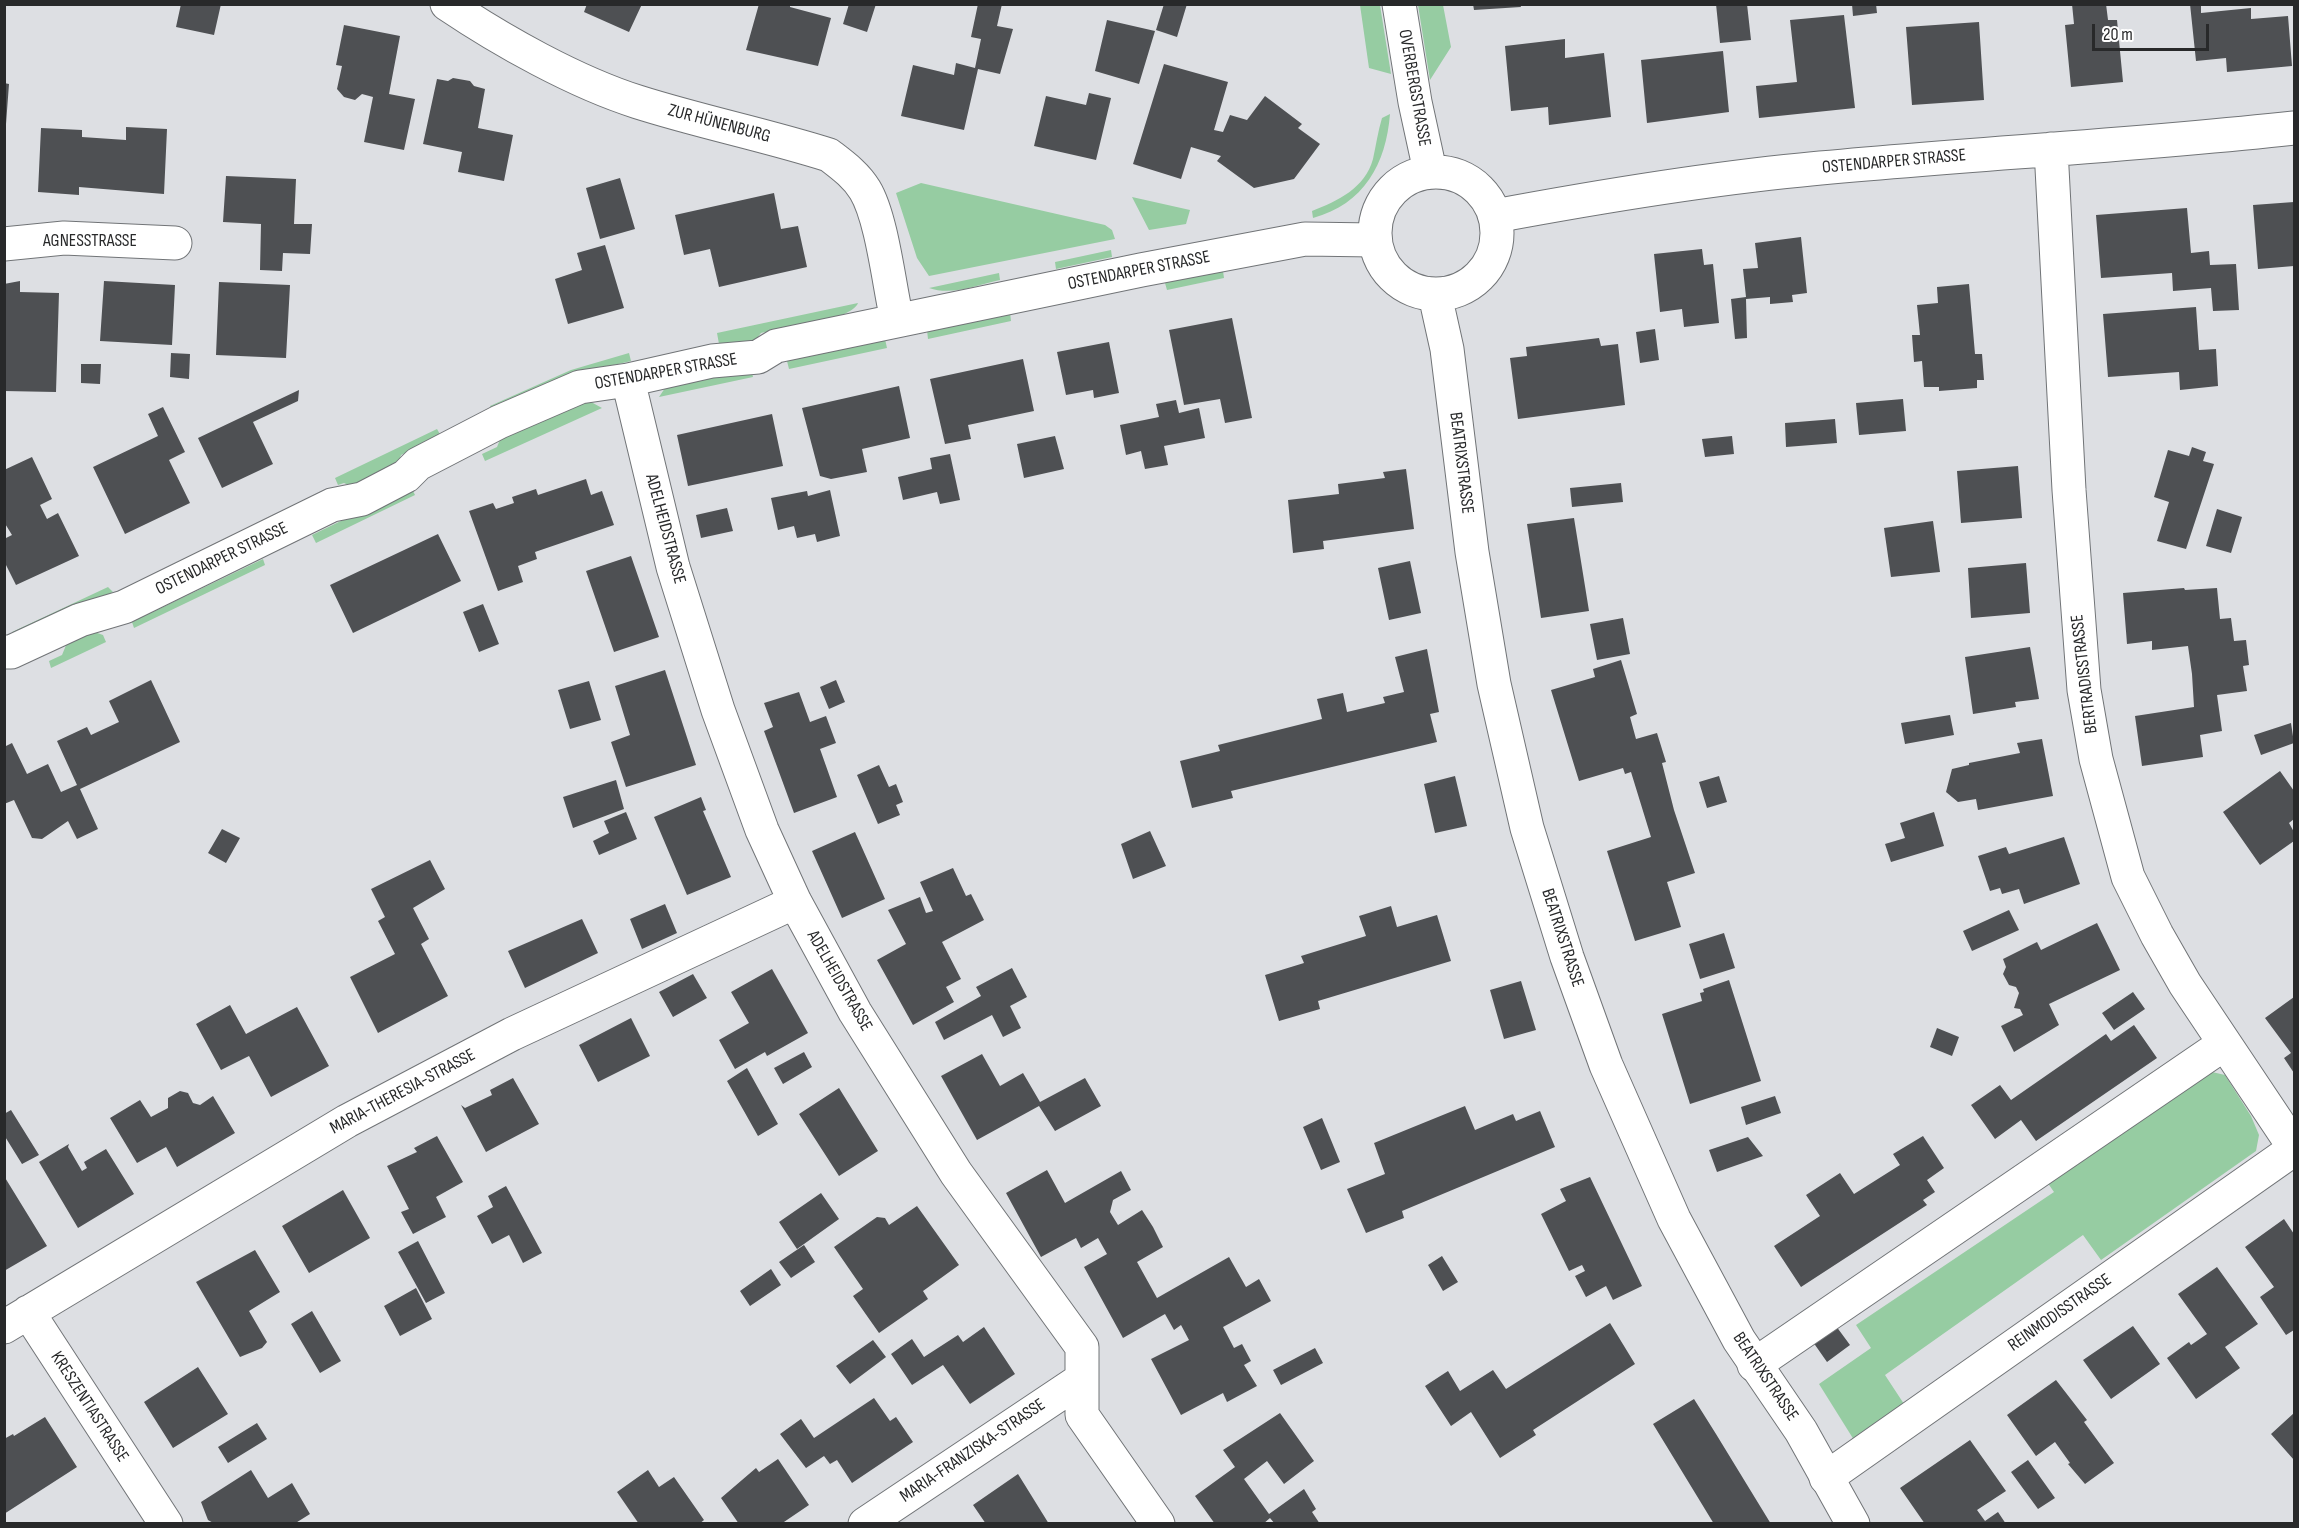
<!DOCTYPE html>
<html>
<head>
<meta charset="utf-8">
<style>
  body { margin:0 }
  #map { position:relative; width:2299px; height:1528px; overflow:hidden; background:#dddfe3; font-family:"Sofia Sans Condensed",sans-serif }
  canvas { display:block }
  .frame { position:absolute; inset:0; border:6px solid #28292a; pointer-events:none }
  .scale { position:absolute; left:2092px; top:24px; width:117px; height:27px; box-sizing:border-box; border:3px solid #28292a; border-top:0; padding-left:8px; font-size:18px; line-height:21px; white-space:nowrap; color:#28292a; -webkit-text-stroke:4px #fff; paint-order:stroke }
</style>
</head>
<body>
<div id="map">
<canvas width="2299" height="1528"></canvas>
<div class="frame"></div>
<div class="scale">20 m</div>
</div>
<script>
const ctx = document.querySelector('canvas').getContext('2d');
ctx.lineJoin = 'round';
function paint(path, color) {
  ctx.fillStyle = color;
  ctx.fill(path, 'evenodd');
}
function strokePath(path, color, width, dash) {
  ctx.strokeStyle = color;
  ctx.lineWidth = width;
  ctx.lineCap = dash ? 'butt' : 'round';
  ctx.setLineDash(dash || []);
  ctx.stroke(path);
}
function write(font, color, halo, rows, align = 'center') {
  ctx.font = font + ' "Sofia Sans Condensed",sans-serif';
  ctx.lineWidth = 6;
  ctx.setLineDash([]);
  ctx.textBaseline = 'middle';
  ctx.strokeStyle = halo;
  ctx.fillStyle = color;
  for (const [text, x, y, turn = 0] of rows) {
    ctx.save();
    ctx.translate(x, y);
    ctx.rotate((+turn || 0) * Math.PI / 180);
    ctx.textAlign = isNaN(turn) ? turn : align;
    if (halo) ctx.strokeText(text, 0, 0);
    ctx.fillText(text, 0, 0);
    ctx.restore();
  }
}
paint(new Path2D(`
  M1360,5H1380L1391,74L1369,68Z
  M1418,5H1443L1451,47L1430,80Z
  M1390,114C1386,164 1364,204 1313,218L1312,211C1338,201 1365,188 1373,159C1376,145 1378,131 1382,118Z
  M921,183L1105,225L1112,230L1115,239L929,276L917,258L896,193Z
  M1132,197L1190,210L1186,224L1149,230Z
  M1111,250L1112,257L1056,269L1055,262Z
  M1214,267L1223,271L1224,278L1167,290L1165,283L1171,275Z
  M999,273L1000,280C977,285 952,296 929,288Z
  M858,303C851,321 780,329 761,333L750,347L735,351L723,343L719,344L717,333Z
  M1010,312L1011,321L928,339L927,330Z
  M885,339L887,348L789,369L787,361Z
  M629,353L631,361L614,365L493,412L490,406L571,370Z
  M751,369L753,377L659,397L665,388Z
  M582,397L602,408L485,461L482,454L497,447L503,432Z
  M437,429L441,436L401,455L396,470L357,489L344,483L338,485L335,478Z
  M411,487L415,495L316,543L312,535Z
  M263,559L265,565L134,628L132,622Z
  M108,587L113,592L59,619L18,633L12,632Z
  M86,629L103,635L106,642L51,668L49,661L62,655L69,638Z
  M2212,1072L2225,1075L2251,1116L2259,1135L2256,1151L2101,1260L2083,1235L1885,1375L1904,1404L1854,1440L1819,1384L1871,1348L1856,1325L2054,1192L2045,1179Z`), '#96cca2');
paint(new Path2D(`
  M181,4H221L214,35L176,27Z
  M587,4H642L629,32L584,12Z
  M759,4H790V7L831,18L818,66L746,50Z
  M849,4H876L867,32L843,24Z
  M978,4H1002L997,26L1013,29L1000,74L978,69L964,130L901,116L913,65L954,75L956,63L975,68L981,39L971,37Z
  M1164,4H1187L1177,37L1156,30Z
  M1473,4H1520L1521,7L1474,10Z
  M1716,4H1747L1751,40L1720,43Z
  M1852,4H1876L1877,13L1853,16Z
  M2072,4H2106L2108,20H2117L2123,82L2071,87L2065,25L2074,24Z
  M2190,4L2201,6V13L2251,8V19L2288,16L2292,66L2227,72L2226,58L2196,61Z
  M1844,15L1855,108L1759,118L1756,86L1797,82L1790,20Z
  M1107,20L1155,31L1139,84L1095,71Z
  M1979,22L1984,100L1912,105L1906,27Z
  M344,25L400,36L389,94L415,99L404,150L364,142L373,97L362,94L355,100L344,97L337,89L342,66L336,65Z
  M1565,39V58L1604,53L1611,117L1549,125L1548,107L1511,111L1505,46Z
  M1723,51L1729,112L1647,123L1641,60Z
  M1164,64L1228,82L1214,130L1223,132L1230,115L1247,120L1265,96L1302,124L1298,128L1320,144L1294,179L1254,188L1217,161L1221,156L1191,147L1181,179L1133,164Z
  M453,78L470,81L474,86L485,89L478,128L513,135L504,181L458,172L462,152L423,144L437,79L448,81Z
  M4,83L9,84L6,124H4Z
  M1089,93L1111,98L1096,160L1034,146L1046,96L1086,105Z
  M126,127L167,129L164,194L79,187V195L38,192L41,128L82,130V137L126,140Z
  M226,176L296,179L294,224H312L310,254L283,253L282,271L260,270L261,224L223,222Z
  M620,178L635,229L600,239L586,188Z
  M774,193L781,229L798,226L807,267L719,287L710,249L684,255L675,215Z
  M2294,202V266L2258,269L2253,205Z
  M2187,208L2191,253L2209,251L2210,265L2236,264L2239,310L2213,311L2211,288L2173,291L2172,273L2101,278L2096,215Z
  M1801,237L1807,293L1792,295L1793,302L1770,304V297L1746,299L1747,338L1735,339L1731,299L1746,297L1743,269L1758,268L1755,243Z
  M605,245L624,308L568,324L555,279L582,270L577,253Z
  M1702,249L1704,265L1713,264L1719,323L1684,327L1682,309L1660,312L1654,254Z
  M20,281V292L59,293L56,392L4,391V284Z
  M104,281L175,285L172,345L100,341Z
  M219,282L290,285L286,358L216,355Z
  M1969,284L1975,354H1982L1984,380H1977V388L1939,391V387H1924L1922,361L1914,362L1912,335H1920L1917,305L1938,303L1937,287Z
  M2196,307L2199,350L2216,349L2218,386L2180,390L2179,372L2108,377L2103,314Z
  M1232,318L1252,418L1225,423L1220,399L1184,405L1169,330Z
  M1655,329L1659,360L1640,363L1636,332Z
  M1599,338L1601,346L1618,344L1625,405L1518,419L1510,358L1527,356L1526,347Z
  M1109,342L1119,393L1094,398L1093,390L1066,395L1057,352Z
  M171,353L190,354L189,379L170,377Z
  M1023,359L1034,411L968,425L971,439L945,444L930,379Z
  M81,364H101L100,384L81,383Z
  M899,386L910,438L862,449L867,472L831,479L820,476L802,408Z
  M299,390L298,401L253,422L273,464L222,488L198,438Z
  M1903,399L1906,431L1859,435L1856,403Z
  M1176,400L1179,413L1199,408L1205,438L1164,446L1168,465L1145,469L1141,451L1126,455L1120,425L1159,417L1156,404Z
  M163,407L185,452L169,460L190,503L125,534L93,467L158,436L148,414Z
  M772,414L783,466L688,486L677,435Z
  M1835,419L1837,443L1786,447L1785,423Z
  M1055,436L1064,469L1024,478L1017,444Z
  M1732,436L1734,454L1705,457L1702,439Z
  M2192,447L2206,452L2203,461L2214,464L2186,549L2157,541L2169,502L2154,497L2168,450L2189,456Z
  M950,454L960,500L940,504L937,492L903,500L898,477L932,469L930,458Z
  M32,457L52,499L40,505L47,519L58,513L79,556L16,585L4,561V539L12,535L4,522V470Z
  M2018,466L2022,518L1961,523L1957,471Z
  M1406,469L1414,529L1323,541L1324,549L1293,553L1288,500L1339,494L1338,484L1385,478L1383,472Z
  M586,479L591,495L602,491L614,525L535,552L537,559L518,566L523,582L498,591L469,511L493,503L496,509L514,503L512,497L536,489L538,495Z
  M1621,483L1623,502L1572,507L1570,488Z
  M830,490L840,536L817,542L815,534L797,538L794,526L778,530L771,498L807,491L808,496Z
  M727,508L733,531L701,538L696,515Z
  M2217,509L2242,517L2231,553L2206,546Z
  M1574,518L1589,611L1541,618L1527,524Z
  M1933,521L1940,572L1891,577L1884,528Z
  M438,534L461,581L353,633L330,585Z
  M631,556L659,637L614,652L586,571Z
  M1410,561L1421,613L1389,620L1378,568Z
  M2026,563L2030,613L1971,618L1968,568Z
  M2184,588L2185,590L2217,588L2220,619L2231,618L2234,641L2246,640L2249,665L2243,666L2247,691L2217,695L2222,731L2200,735L2203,757L2142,766L2135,716L2194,707L2192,674L2188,646L2152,650V641L2127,644L2123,593Z
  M483,604L499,644L479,652L463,612Z
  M1623,618L1630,654L1597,660L1590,624Z
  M2030,647L2039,699L2015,702L2016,707L1973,714L1965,657Z
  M1427,649L1439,712L1430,714L1437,742L1231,791L1233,798L1192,808L1180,761L1220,751L1218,745L1322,719L1317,699L1343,693L1347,712L1385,703L1383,697L1404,692L1395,657Z
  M1621,660L1637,714L1630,717L1636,739L1657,733L1666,762L1662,763L1674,810L1695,873L1667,882L1681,927L1635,941L1607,851L1651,837L1631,772L1625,774L1623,768L1579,781L1551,690L1595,677L1593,669Z
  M665,670L696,765L626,787L611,742L630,735L615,686Z
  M151,680L180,742L80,789L98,829L77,839L68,821L42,839L32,838L14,800L4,804V747L12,743L27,774L48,764L61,792L77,785L57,741L87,727L91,735L119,722L109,701Z
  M836,680L845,702L829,709L820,687Z
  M589,681L601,720L570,729L558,690Z
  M799,692L810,722L826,716L836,743L820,749L837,797L794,813L764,731L773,727L764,703Z
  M1950,715L1954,735L1905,744L1901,723Z
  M2291,723L2294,743L2261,755L2254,735Z
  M2042,739L2053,796L1978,810L1976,799L1958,802L1946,792L1952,769L1969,765V763L2020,753L2017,743Z
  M879,765L889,787L896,784L903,802L896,805L900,815L878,824L857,775Z
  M2280,771L2294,791V819L2289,823L2294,832V841L2260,865L2223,812Z
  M1455,776L1467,826L1435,833L1424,784Z
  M1719,776L1727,802L1707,808L1699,782Z
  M616,780L624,809L573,828L563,797Z
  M701,797L706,810L703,811L731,877L687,895L654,817Z
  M626,812L637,839L599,855L593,841L609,833L604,821Z
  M1934,812L1944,846L1891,862L1885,844L1905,838L1900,823Z
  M222,829L240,838L226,863L208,853Z
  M1150,831L1166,866L1133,879L1121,844Z
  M855,832L885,899L842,918L812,851Z
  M2064,837L2080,884L2024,904L2019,889L2002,894L2000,888L1990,891L1978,856L2006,847L2009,854Z
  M430,860L445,889L413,908L429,939L421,944L448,996L378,1033L350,977L395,954L378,921L385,917L371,889Z
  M953,868L966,896L971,894L984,920L942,942L961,979L946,987L954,1002L913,1025L877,960L906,944L888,910L920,897L926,913L933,911L920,882Z
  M665,904L677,933L642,949L630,919Z
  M1391,906L1397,927L1437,915L1451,961L1318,1001L1320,1009L1279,1021L1265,975L1304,963L1301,956L1366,936L1359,916Z
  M2009,910L2019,930L1972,951L1963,931Z
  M582,919L598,953L525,988L508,951Z
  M2097,923L2120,970L2049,1004L2059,1025L2014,1052L2001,1026L2023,1015L2020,1009L2014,1008L2019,993L2016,987L2009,985L2003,974L2006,967L2003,959L2037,942L2041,950Z
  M1724,933L1735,968L1700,979L1689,944Z
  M1012,968L1027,997L1010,1006L1021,1028L1003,1037L992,1015L944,1040L935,1022L981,996L976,987Z
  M772,969L808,1033L767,1056L765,1052L735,1069L719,1040L749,1023L731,992Z
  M693,974L707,998L673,1017L659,992Z
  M1729,980L1761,1081L1690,1104L1662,1014L1702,1001L1700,993L1704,992L1703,989Z
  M1521,981L1536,1030L1504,1039L1490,990Z
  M2133,992L2145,1009L2114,1030L2102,1013Z
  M2294,997V1073L2284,1058L2291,1053L2265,1018Z
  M230,1005L246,1034L297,1007L329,1066L271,1097L249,1056L221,1070L196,1024Z
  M631,1018L650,1056L598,1082L579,1045Z
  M2134,1025L2157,1058L2036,1141L2021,1120L1995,1139L1971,1105L2000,1085L2011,1100L2106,1034L2111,1041Z
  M1937,1028L1959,1037L1952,1056L1930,1047Z
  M804,1052L812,1067L783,1084L774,1068Z
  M982,1054L1000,1086L1023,1073L1040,1102L1085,1078L1101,1106L1055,1131L1039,1106L977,1140L941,1076Z
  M747,1068L778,1124L758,1136L727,1081Z
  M513,1078L539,1124L486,1152L461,1105L465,1108L492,1095L490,1090Z
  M839,1088L878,1151L839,1176L799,1114Z
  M180,1091L188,1093L193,1103L200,1105L213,1096L235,1133L177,1167L166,1147L137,1163L110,1118L140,1100L151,1117L168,1108V1098Z
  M1775,1096L1781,1113L1746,1125L1741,1107Z
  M1465,1106L1475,1130L1513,1114L1516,1121L1540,1111L1555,1147L1402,1211L1404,1218L1366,1233L1347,1189L1385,1174L1374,1143Z
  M11,1110L39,1155L22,1164L4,1135V1114Z
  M1322,1118L1340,1162L1321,1170L1303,1127Z
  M437,1136L463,1182L436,1197L446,1217L413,1234L401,1212L409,1209L387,1166L417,1152L414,1148Z
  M1923,1136L1944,1168L1927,1180L1935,1192L1923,1200L1927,1205L1801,1287L1774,1246L1820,1216L1806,1195L1840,1173L1854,1194L1900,1165L1893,1154Z
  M1748,1137L1763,1156L1717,1172L1709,1150Z
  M69,1144L68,1147L82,1171L87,1168L84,1162L106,1149L134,1194L78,1228L39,1162Z
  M1047,1170L1065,1203L1121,1171L1131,1190L1113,1200L1110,1212L1118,1225L1142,1210L1153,1227L1163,1247L1137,1262L1157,1298L1229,1257L1246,1287L1259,1279L1271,1301L1223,1327L1234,1348L1242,1344L1251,1361L1244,1365L1257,1386L1227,1402L1223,1393L1181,1415L1151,1359L1189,1340L1181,1325L1174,1330L1165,1314L1123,1338L1084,1267L1107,1254L1098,1238L1081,1248L1076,1238L1041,1257L1024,1226L1006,1193Z
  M4,1176L47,1246L4,1271Z
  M1590,1177L1642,1286L1613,1300L1606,1286L1586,1297L1575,1276L1585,1271L1582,1265L1569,1271L1541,1214L1566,1201L1560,1189Z
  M506,1186L542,1253L523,1263L509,1235L492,1244L477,1216L493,1207L488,1196Z
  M343,1190L370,1238L309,1273L282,1226Z
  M821,1193L839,1219L797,1249L779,1222Z
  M917,1206L959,1265L923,1291L928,1299L879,1333L853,1296L863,1289L834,1247L877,1217L885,1218L889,1225Z
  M2284,1219L2294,1234V1330L2286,1335L2260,1297L2274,1287L2245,1247Z
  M418,1241L445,1293L426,1303L398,1252Z
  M804,1245L815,1262L791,1278L779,1262Z
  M255,1250L280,1292L249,1311L267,1342L262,1348L240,1357L196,1282Z
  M1442,1256L1458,1282L1443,1291L1428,1265Z
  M2217,1267L2258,1324L2225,1347L2240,1368L2196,1399L2167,1358L2189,1342L2191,1345L2207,1334L2178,1294Z
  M771,1269L781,1285L750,1306L740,1291Z
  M416,1288L432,1319L400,1336L384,1306Z
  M312,1311L341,1361L320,1373L291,1324Z
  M1610,1323L1635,1364L1533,1430L1536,1435L1500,1458L1471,1412L1451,1426L1425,1386L1448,1371L1460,1391L1493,1370L1506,1389Z
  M1836,1326L1850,1345L1827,1362L1813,1342Z
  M2133,1326L2160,1364L2111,1399L2083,1360Z
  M984,1327L1015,1374L970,1404L943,1365L912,1385L891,1354L912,1339L924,1357L958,1335L963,1342Z
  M873,1340L886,1357L850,1384L836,1366Z
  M1315,1348L1323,1363L1281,1385L1273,1370Z
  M198,1367L228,1414L173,1448L144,1402Z
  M2056,1380L2087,1420L2084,1422L2114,1463L2085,1484L2068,1464L2070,1463L2055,1442L2036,1456L2007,1415Z
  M874,1398L890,1421L896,1417L913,1442L852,1483L837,1460L830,1464L824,1456L806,1468L780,1434L801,1419L814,1438Z
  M1694,1399L1716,1434L1771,1524H1714L1675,1460L1653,1424Z
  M1280,1413L1314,1461L1284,1484L1267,1461L1244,1479L1269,1514L1304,1489L1316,1509L1312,1512L1320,1524H1275L1270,1518L1263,1524H1215L1195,1496L1235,1467L1223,1450Z
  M2294,1413V1460L2271,1434Z
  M45,1417L77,1467L4,1514V1439L13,1434L14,1436Z
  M257,1423L267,1439L228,1463L218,1447Z
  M1970,1440L2006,1491L1977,1510L1985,1521L1998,1512L2006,1524H1925L1900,1488Z
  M778,1459L809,1505L781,1524H739L721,1498L756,1468L759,1472Z
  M2028,1460L2055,1498L2038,1509L2011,1472Z
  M251,1470L268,1498L292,1483L310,1514L294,1524H215L208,1520L201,1502Z
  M648,1470L659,1487L674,1477L704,1520L699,1524H639L617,1492Z
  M1018,1474L1049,1524H986L973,1505Z`), '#4e5053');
const minor = new Path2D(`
  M447,4C502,41 575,82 638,102C701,122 766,135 829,155C842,165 856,175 865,190C882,218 889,285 897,320
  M2051,149L2069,490L2084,690L2096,759L2128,877L2157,935L2185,984L2294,1147
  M1495,216C1597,197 1698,180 1801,170C1965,154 2130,146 2294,128
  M4,244L64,238L175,243
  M628,380L673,567L718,710L762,830L795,902L855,1012L956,1173L1082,1347V1415L1158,1524
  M4,652H11L80,620L124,607L332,505L362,499L406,476L418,464L499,422L580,387L628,380L712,361L758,357L776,346L1141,270L1305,239L1374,240
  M28,1312L166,1524
  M4,1327L347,1121L512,1034L795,902
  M1754,1365L2224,1044
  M1826,1478L2294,1149
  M865,1524L1082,1379`);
const tertiary = new Path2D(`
  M1399,4L1415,102L1430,171
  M1375 233a61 61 0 1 1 122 0a61 61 0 1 1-122 0Z
  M1435,295L1447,349L1472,552L1494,684L1527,828L1567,957L1606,1065L1674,1219L1739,1340L1801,1431L1853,1524`);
strokePath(minor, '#717477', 35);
strokePath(tertiary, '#717477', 35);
strokePath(minor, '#fff', 33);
strokePath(tertiary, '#fff', 33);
write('18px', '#28292a', '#fff', [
  ["OVERBERGSTRASSE",1414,88,80],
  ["ZUR HÜNENBURG",719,124,15],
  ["OSTENDARPER STRASSE",1894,162,-5],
  ["AGNESSTRASSE",90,241],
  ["OSTENDARPER STRASSE",1139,271,-11],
  ["OSTENDARPER STRASSE",666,372,-10],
  ["BEATRIXSTRASSE",1461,463,83],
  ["ADELHEIDSTRASSE",665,529,75],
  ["OSTENDARPER STRASSE",222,559,-26],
  ["BERTRADISSTRASSE",2085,674,-97],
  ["BEATRIXSTRASSE",1562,938,72],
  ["ADELHEIDSTRASSE",839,981,60],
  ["MARIA-THERESIA-STRASSE",403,1092,-28],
  ["REINMODISSTRASSE",2060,1313,-35],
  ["BEATRIXSTRASSE",1765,1377,56],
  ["KRESZENTIASTRASSE",89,1407,57],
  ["MARIA-FRANZISKA-STRASSE",973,1451,-34]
]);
</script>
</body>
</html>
